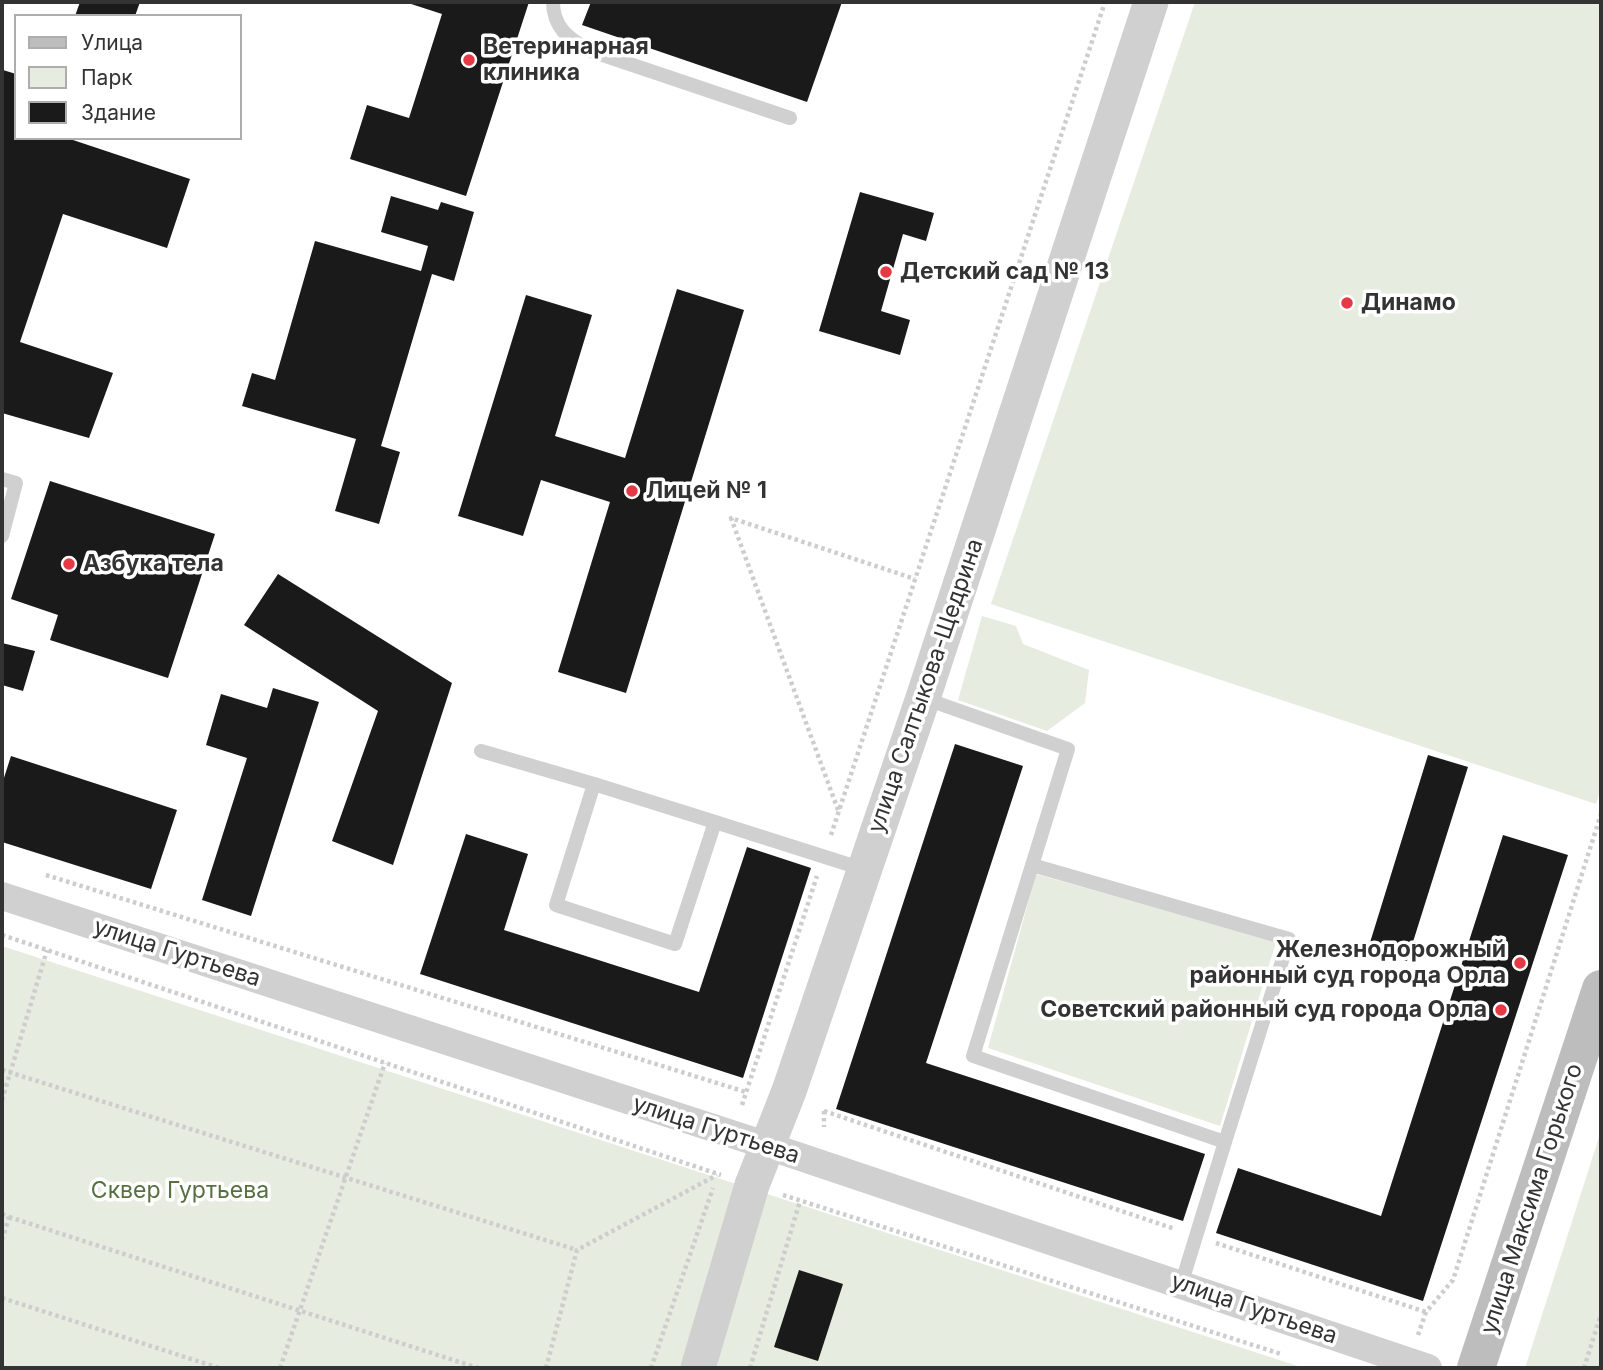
<!DOCTYPE html>
<html>
<head>
<meta charset="utf-8">
<style>
  body { margin:0 }
  #map { position:relative; width:1603px; height:1370px; overflow:hidden; background:#fff; font-family:Inter,sans-serif }
  canvas { display:block }
  .frame { position:absolute; inset:0; border:4px solid #333; pointer-events:none }
  .legend { position:absolute; left:14px; top:14px; width:228px; height:126px; box-sizing:border-box; background:#fff; border:2px solid #adadad; margin:0; padding:9px 12px; list-style:none; font-size:21px; color:#333 }
  .legend li { display:flex; align-items:center; gap:14px; height:35px }
  .legend b { width:35px; border:2px solid #adadad }
</style>
</head>
<body>
<div id="map">
<canvas width="1603" height="1370"></canvas>
<div class="frame"></div>
<ul class="legend">
<li><b style="height:9px;background:#bdbdbd"></b>Улица</li>
<li><b style="height:19px;background:#e6ecdf"></b>Парк</li>
<li><b style="height:19px;background:#1a1a1a"></b>Здание</li>
</ul>
</div>
<script>
const ctx = document.querySelector('canvas').getContext('2d');
ctx.lineJoin = 'round';
function paint(path, color) {
  ctx.fillStyle = color;
  ctx.fill(path, 'evenodd');
}
function strokePath(path, color, width, dash) {
  ctx.strokeStyle = color;
  ctx.lineWidth = width;
  ctx.lineCap = dash ? 'butt' : 'round';
  ctx.setLineDash(dash || []);
  ctx.stroke(path);
}
function write(font, color, halo, rows, align = 'center') {
  ctx.font = font + ' Inter,sans-serif';
  ctx.lineWidth = 7;
  ctx.setLineDash([]);
  ctx.textBaseline = 'middle';
  ctx.strokeStyle = halo;
  ctx.fillStyle = color;
  for (const [text, x, y, turn = 0] of rows) {
    ctx.save();
    ctx.translate(x, y);
    ctx.rotate((+turn || 0) * Math.PI / 180);
    ctx.textAlign = isNaN(turn) ? turn : align;
    if (halo) ctx.strokeText(text, 0, 0);
    ctx.fillText(text, 0, 0);
    ctx.restore();
  }
}
paint(new Path2D(`
  M1195,2H1601V788L1596,804L991,604Z
  M982,616L1016,626L1023,644L1089,670L1085,703L1047,731L958,700Z
  M1036,874L1276,942L1220,1126L988,1048Z
  M2,946L1304,1368H2Z
  M1601,1131V1368H1525Z`), '#e6ecdf');
paint(new Path2D(`
  M80,2H140L135,16H75Z
  M405,2H529L466,196L350,159L367,105L409,118L442,14Z
  M591,2H842L807,102L582,25Z
  M3,70L16,74V138H67L190,179L167,248L63,214L20,342L113,373L89,438L2,413Z
  M860,192L934,213L926,241L903,234L881,311L910,320L900,355L819,331Z
  M391,196L438,210L441,202L474,212L454,281L432,274L381,446L400,452L379,524L335,511L356,439L242,406L252,373L275,380L315,241L421,271L428,246L381,232Z
  M677,289L744,310L626,693L558,672L610,502L541,480L523,536L458,516L526,295L592,315L555,436L625,458Z
  M50,481L215,534L168,678L50,640L58,615L11,599Z
  M278,574L452,683L393,865L332,841L378,711L244,625Z
  M2,643L35,651L23,691L2,685Z
  M273,688L319,702L251,916L202,900L247,758L206,745L221,694L267,708Z
  M955,744L1023,766L926,1063L1205,1154L1183,1221L836,1109Z
  M1428,755L1468,767L1407,961L1368,949Z
  M11,756L177,810L151,889L2,842V784Z
  M466,834L528,854L504,930L699,992L747,847L811,868L743,1078L420,974Z
  M1503,835L1568,855L1423,1301L1216,1233L1238,1168L1381,1216Z
  M799,1270L843,1284L818,1361L774,1347Z`), '#1a1a1a');
strokePath(new Path2D(`
  M838,810L731,518L915,579
  M831,835L1105,2
  M46,875L746,1092
  M2,935L721,1175
  M2,1070L577,1250
  M2,1100L47,950
  M742,1105L817,876
  M824,1111L1175,1229
  M824,1111V1127
  M783,1195L1281,1354
  M2,1214L9,1217L2,1240
  M9,1217L478,1368
  M1216,1243L1426,1312
  M2,1298L219,1368
  M1418,1335L1426,1312L1453,1280L1601,814
  M280,1368L385,1063
  M546,1368L577,1250L717,1175
  M651,1368L713,1188
  M750,1368L800,1201
  M1584,1368L1601,1314`), '#cdcdcd', 4.5, [3.5, 3.5]);
strokePath(new Path2D(`
  M553,2C553,27 568,38 588,50L790,118
  M2,479L16,483L2,536
  M923,698L1068,749L973,1056L1225,1142L1181,1285
  M481,751L594,784
  M715,822L594,784L556,905L675,944L715,822L863,869
  M1032,865L1289,939L1225,1142`), '#d0d0d0', 14);
strokePath(new Path2D(`
  M2,896L747,1139L1428,1368`), '#d0d0d0', 28);
strokePath(new Path2D(`
  M698,1368L752,1185L789,1091L923,698L1151,2`), '#d0d0d0', 35);
strokePath(new Path2D(`
  M1476,1368L1601,989`), '#bdbdbd', 38);
for (const [x, y, r, color] of [
  [469,60,7,"#e63946"],
  [886,272,7,"#e63946"],
  [1347,303,7,"#e63946"],
  [632,491,7,"#e63946"],
  [69,564,7,"#e63946"],
  [1520,963,7,"#e63946"],
  [1501,1010,7,"#e63946"]
]) {
  const dot = new Path2D();
  dot.arc(x, y, r, 0, 2 * Math.PI);
  ctx.fillStyle = color;
  ctx.fill(dot);
  strokePath(dot, '#fff', 2.5);
}
write('bold 23px', '#333', '#fff', [
  ["Ветеринарная",483,47],
  ["клиника",483,73],
  ["Детский сад № 13",900,272],
  ["Динамо",1361,303],
  ["Лицей № 1",646,491],
  ["Азбука тела",83,564],
  ["Железнодорожный",1506,950,"right"],
  ["районный суд города Орла",1506,976,"right"],
  ["Советский районный суд города Орла",1487,1010,"right"]
], 'left');
write('23px', '#333', '#fff', [
  ["улица Салтыкова-Щедрина",926,686,-71],
  ["улица Гуртьева",177,953,18],
  ["улица Гуртьева",716,1130,18],
  ["улица Максима Горького",1532,1199,-72],
  ["улица Гуртьева",1254,1309,19]
]);
write('23px', '#56703f', '#fff', [
  ["Сквер Гуртьева",180,1191]
]);
</script>
</body>
</html>
